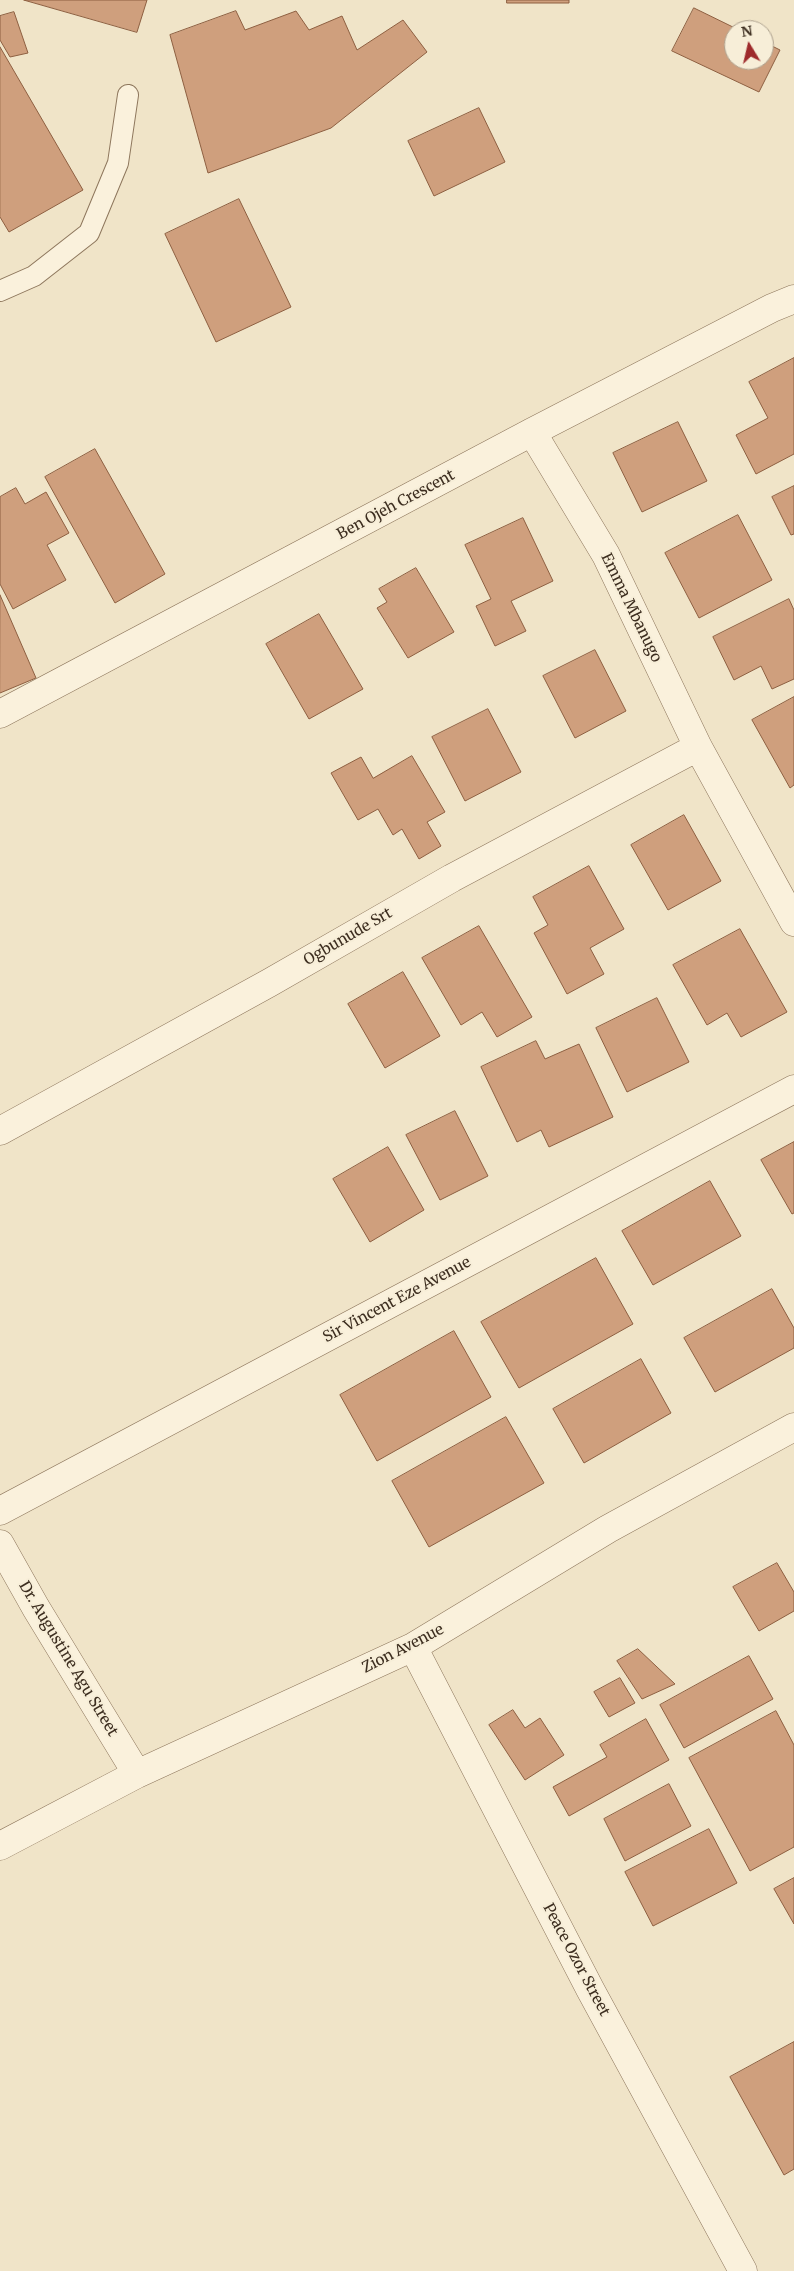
<!DOCTYPE html>
<html>
<head>
<meta charset="utf-8">
<style>
  body { margin:0 }
  #map { position:relative; width:794px; height:2271px; overflow:hidden; background:#f0e4c8; font-family:Merriweather,serif }
  canvas { display:block }
  .north { position:absolute; left:724px; top:20px; width:50px; height:50px; box-sizing:border-box; background:#f7eed8; border:1px solid #ada18e; border-radius:50%; rotate:351deg; font-size:14px; font-weight:700; line-height:20px; text-align:center; color:#3d2e20 }
  .north::after { content:''; display:block; margin:auto; width:18px; height:22px; background:#9e2a2b; clip-path:polygon(50% 0,100% 100%,50% 72%,0 100%) }
</style>
</head>
<body>
<div id="map">
<canvas width="794" height="2271"></canvas>
<div class="north">N</div>
</div>
<script>
const ctx = document.querySelector('canvas').getContext('2d');
ctx.lineJoin = 'round';
function paint(path, color) {
  ctx.fillStyle = color;
  ctx.fill(path, 'evenodd');
}
function strokePath(path, color, width, dash) {
  ctx.strokeStyle = color;
  ctx.lineWidth = width;
  ctx.lineCap = dash ? 'butt' : 'round';
  ctx.setLineDash(dash || []);
  ctx.stroke(path);
}
function write(font, color, halo, rows, align = 'center') {
  ctx.font = font + ' Merriweather,serif';
  ctx.lineWidth = 4;
  ctx.setLineDash([]);
  ctx.textBaseline = 'middle';
  ctx.strokeStyle = halo;
  ctx.fillStyle = color;
  for (const [text, x, y, turn = 0] of rows) {
    ctx.save();
    ctx.translate(x, y);
    ctx.rotate((+turn || 0) * Math.PI / 180);
    ctx.textAlign = isNaN(turn) ? turn : align;
    if (halo) ctx.strokeText(text, 0, 0);
    ctx.fillText(text, 0, 0);
    ctx.restore();
  }
}
const building = new Path2D(`
  M24,0H147L137,32Z
  M507,0H569V3H507Z
  M694,8L739,30H734V60H764V42L780,50L759,92L672,51Z
  M236,11L245,30L296,11L309,30L342,16L357,50L403,20L427,52L331,128L208,173L170,35Z
  M14,12L28,53L10,57L0,40V16Z
  M0,47L83,190L9,232L0,217Z
  M479,108L505,162L434,196L408,141Z
  M239,199L291,307L216,342L165,234Z
  M794,358V454L756,474L736,435L768,418L749,382Z
  M678,422L707,481L642,512L613,453Z
  M95,449L165,574L115,603L45,477Z
  M794,486V534L791,535L772,497Z
  M16,488L25,504L46,492L69,533L47,545L66,580L13,609L0,584V497Z
  M738,515L772,580L699,618L665,553Z
  M523,518L553,581L511,601L526,631L495,646L476,606L491,599L465,545Z
  M416,568L454,632L408,658L377,608L387,602L379,589Z
  M0,595L36,678L0,693Z
  M789,599L794,610V679L772,689L761,666L734,680L713,637Z
  M319,614L363,689L309,719L266,644Z
  M595,650L626,711L575,738L543,676Z
  M794,697V785L790,788L752,720Z
  M488,709L521,772L465,801L432,737Z
  M412,756L445,812L427,822L441,846L419,859L402,829L393,835L378,809L358,820L331,773L361,757L373,778Z
  M684,815L721,881L668,910L631,845Z
  M589,866L624,929L590,948L604,974L567,994L534,933L548,925L533,897Z
  M479,926L532,1017L497,1037L482,1012L461,1025L422,958Z
  M740,929L787,1012L741,1037L727,1013L707,1025L673,965Z
  M403,972L440,1036L385,1068L348,1004Z
  M657,998L689,1062L627,1092L596,1028Z
  M536,1041L545,1059L579,1044L613,1117L549,1147L541,1130L517,1142L481,1067Z
  M455,1111L488,1176L440,1200L406,1135Z
  M794,1142V1213L792,1214L761,1160Z
  M388,1147L424,1210L370,1242L333,1179Z
  M710,1181L741,1236L653,1285L622,1231Z
  M596,1258L633,1324L519,1388L481,1322Z
  M772,1289L794,1328V1348L715,1392L684,1338Z
  M454,1331L491,1397L377,1461L340,1395Z
  M641,1359L671,1413L584,1463L553,1409Z
  M506,1417L544,1483L429,1547L392,1481Z
  M777,1563L794,1592V1611L759,1631L733,1587Z
  M638,1649L675,1684L642,1699L617,1661Z
  M749,1656L773,1699L684,1748L660,1705Z
  M620,1678L635,1703L609,1717L594,1692Z
  M513,1710L525,1728L540,1718L564,1755L525,1780L489,1725Z
  M776,1711L794,1745V1847L750,1871L689,1758Z
  M646,1719L669,1760L569,1816L553,1787L607,1757L600,1745Z
  M669,1784L691,1826L625,1861L604,1819Z
  M709,1829L737,1883L653,1926L625,1872Z
  M794,1878V1924L774,1889Z
  M794,2042V2169L784,2175L730,2077Z`);
paint(building, '#cf9f7d');
strokePath(building, '#8d5f41', 1);
const lane = new Path2D(`
  M0,291L34,276L89,233L118,163L128,95`);
const street = new Path2D(`
  M532,432L606,555L698,747L794,922
  M0,714L532,432L772,308L794,299
  M0,1131L269,983L452,878L698,747
  M0,1511L794,1089
  M0,1544L36,1608L137,1774
  M413,1647L590,1989L743,2271
  M0,1846L137,1774L413,1647L608,1529L794,1427`);
strokePath(lane, '#8d765c', 22);
strokePath(street, '#8d765c', 29);
strokePath(lane, '#faf1dc', 20);
strokePath(street, '#faf1dc', 28);
write('15px', '#3d2e20', '#f7eed8', [
  ["Ben Ojeh Crescent",396,505,-28],
  ["Emma Mbanugo",631,608,64],
  ["Ogbunude Srt",348,937,-30],
  ["Sir Vincent Eze Avenue",397,1300,-28],
  ["Zion Avenue",403,1649,-27],
  ["Dr. Augustine Agu Street",68,1659,59],
  ["Peace Ozor Street",576,1960,62]
]);
</script>
</body>
</html>
